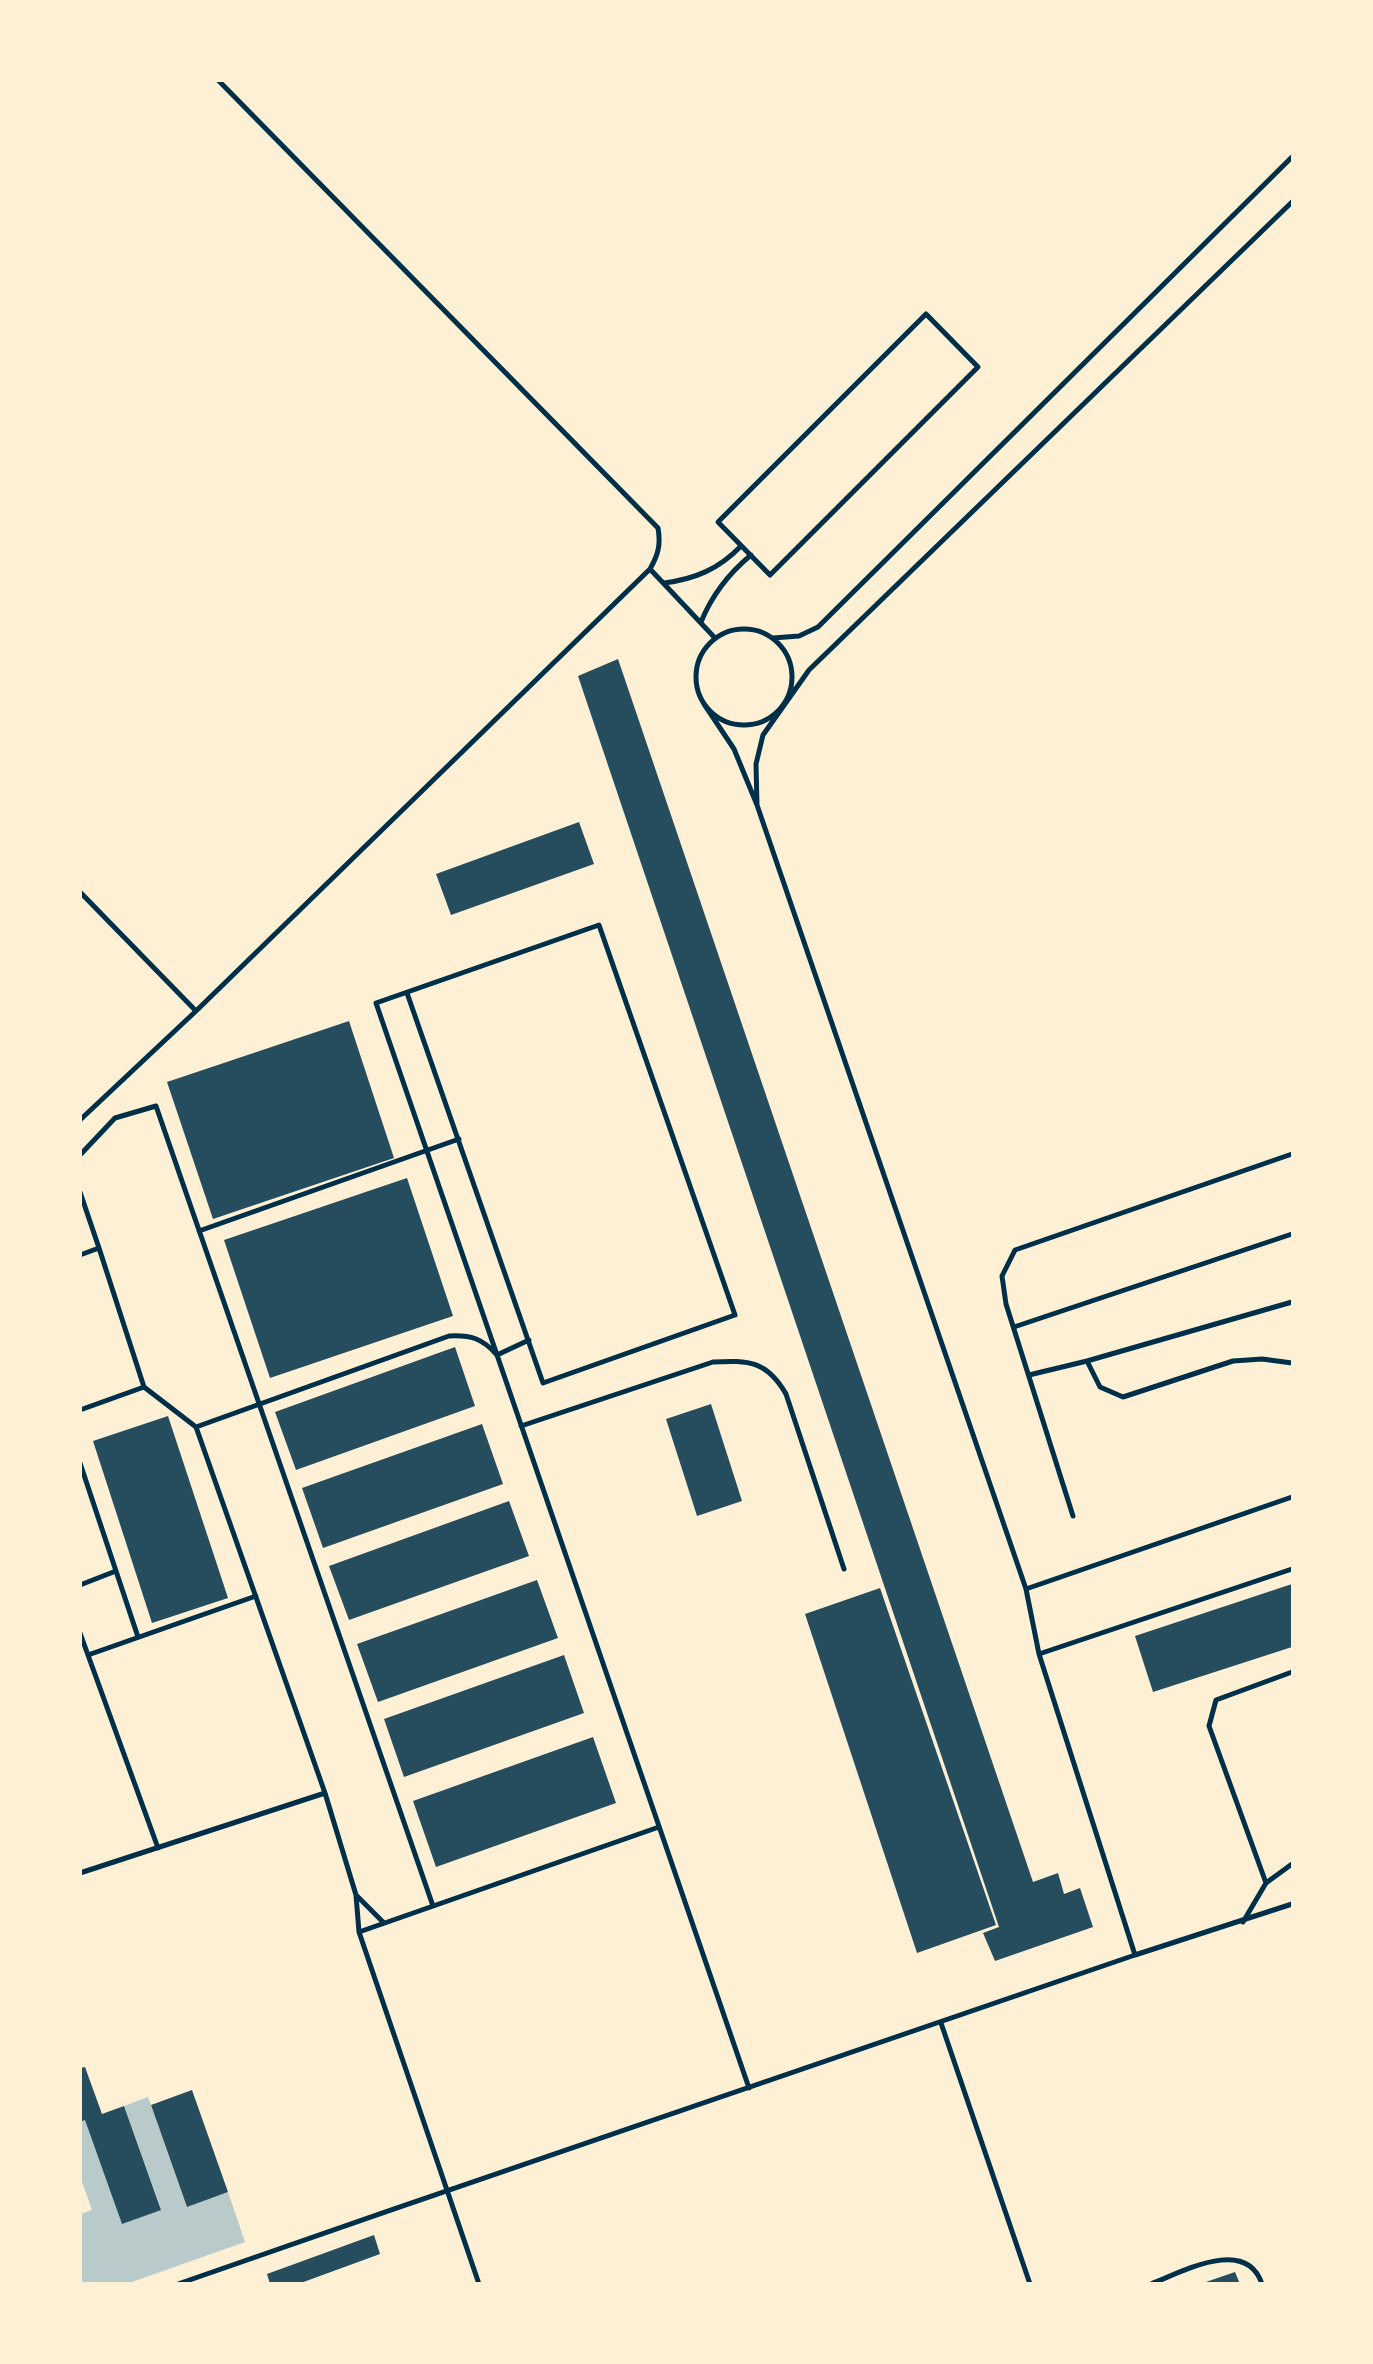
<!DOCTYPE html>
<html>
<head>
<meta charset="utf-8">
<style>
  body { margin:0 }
  #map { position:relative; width:1373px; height:2364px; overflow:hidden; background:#fdf0d5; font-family:Commissioner,sans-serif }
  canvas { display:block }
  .frame { position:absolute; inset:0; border:82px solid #fdf0d5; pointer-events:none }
</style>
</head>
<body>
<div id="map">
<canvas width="1373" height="2364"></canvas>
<div class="frame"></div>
</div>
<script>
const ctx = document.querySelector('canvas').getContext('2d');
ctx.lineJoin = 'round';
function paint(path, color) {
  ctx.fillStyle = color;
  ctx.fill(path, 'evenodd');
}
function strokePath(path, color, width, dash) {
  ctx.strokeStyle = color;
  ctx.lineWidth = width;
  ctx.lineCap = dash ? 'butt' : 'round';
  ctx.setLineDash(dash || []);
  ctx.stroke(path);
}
paint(new Path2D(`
  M148,2097L187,2207L228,2192L245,2242L129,2283H81V2214L92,2210L81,2179L80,2122L85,2120L161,2209L124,2106Z`), '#b9caca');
paint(new Path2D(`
  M618,659L1033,1882L1058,1873L1064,1894L1080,1888L1093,1927L995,1961L983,1933L999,1927L578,676Z
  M579,822L594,864L451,915L436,874Z
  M349,1021L394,1158L213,1219L167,1082Z
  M407,1178L453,1316L270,1378L224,1240Z
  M455,1347L475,1406L296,1470L275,1412Z
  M711,1404L742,1501L697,1516L666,1419Z
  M168,1416L228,1598L152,1623L93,1441Z
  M482,1424L503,1484L323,1548L302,1488Z
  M509,1501L529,1556L349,1620L329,1566Z
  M537,1580L558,1638L378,1702L357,1644Z
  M1292,1584V1647L1153,1692L1135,1636Z
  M880,1588L996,1925L917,1953L805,1614Z
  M564,1655L584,1713L404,1777L384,1719Z
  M593,1737L616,1803L436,1867L413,1801Z
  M85,2067L102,2114L124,2106L161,2210L122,2224L85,2120L80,2122V2068Z
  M192,2090L228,2192L187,2207L151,2105Z
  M374,2235L380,2254L298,2284H270L267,2274Z
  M1235,2272L1240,2284H1203V2283Z`), '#264d5e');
strokePath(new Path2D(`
  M926,314L978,367L770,575L718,522Z
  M650,569L715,638
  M664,583C695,579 719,569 741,546
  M701,622C712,595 728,574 751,555
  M696 677a48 48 0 1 1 96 0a48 48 0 1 1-96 0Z
  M773,638L799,636L818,627L1292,157
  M704,704L734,749L757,805L756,764L763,735L809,670L1292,202
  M80,892L196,1011
  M407,993L543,1383L735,1315L599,925L376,1003L749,2088
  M80,1120L196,1011L650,569C658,555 661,545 658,528L218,80
  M80,1155L115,1118L156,1106L433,1906
  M80,1192L99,1248
  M199,1231L459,1139
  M80,1255L99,1248L144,1387
  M1014,1327L1292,1234
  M1087,1361L1100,1387L1123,1397L1233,1361L1262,1359L1292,1363
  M1029,1375L1087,1361L1292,1302
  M80,1410L144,1387L196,1427L449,1336C471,1335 482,1338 497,1355L529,1340
  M521,1426L713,1362C749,1360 767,1361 786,1394L844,1569
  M196,1427L325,1793
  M80,1463L138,1637
  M1073,1516L1006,1304L1002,1276L1015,1250L1292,1154
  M80,1585L116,1571
  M1026,1589L1292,1497
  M80,1633L158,1848
  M1039,1654L1292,1569
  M88,1655L256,1596
  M80,1873L325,1793L356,1895
  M1266,1883L1209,1726L1216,1700L1292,1672
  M1243,1922L1266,1883L1292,1864
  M359,1932L356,1895L384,1923
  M1135,1955L1292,1904
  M941,2023L1030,2284
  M178,2284C496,2172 816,2067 1135,1955L1039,1654L1026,1589L757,805
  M479,2284L359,1932L659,1827
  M1151,2284C1182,2272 1246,2236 1262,2284`), '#003049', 5);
</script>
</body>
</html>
